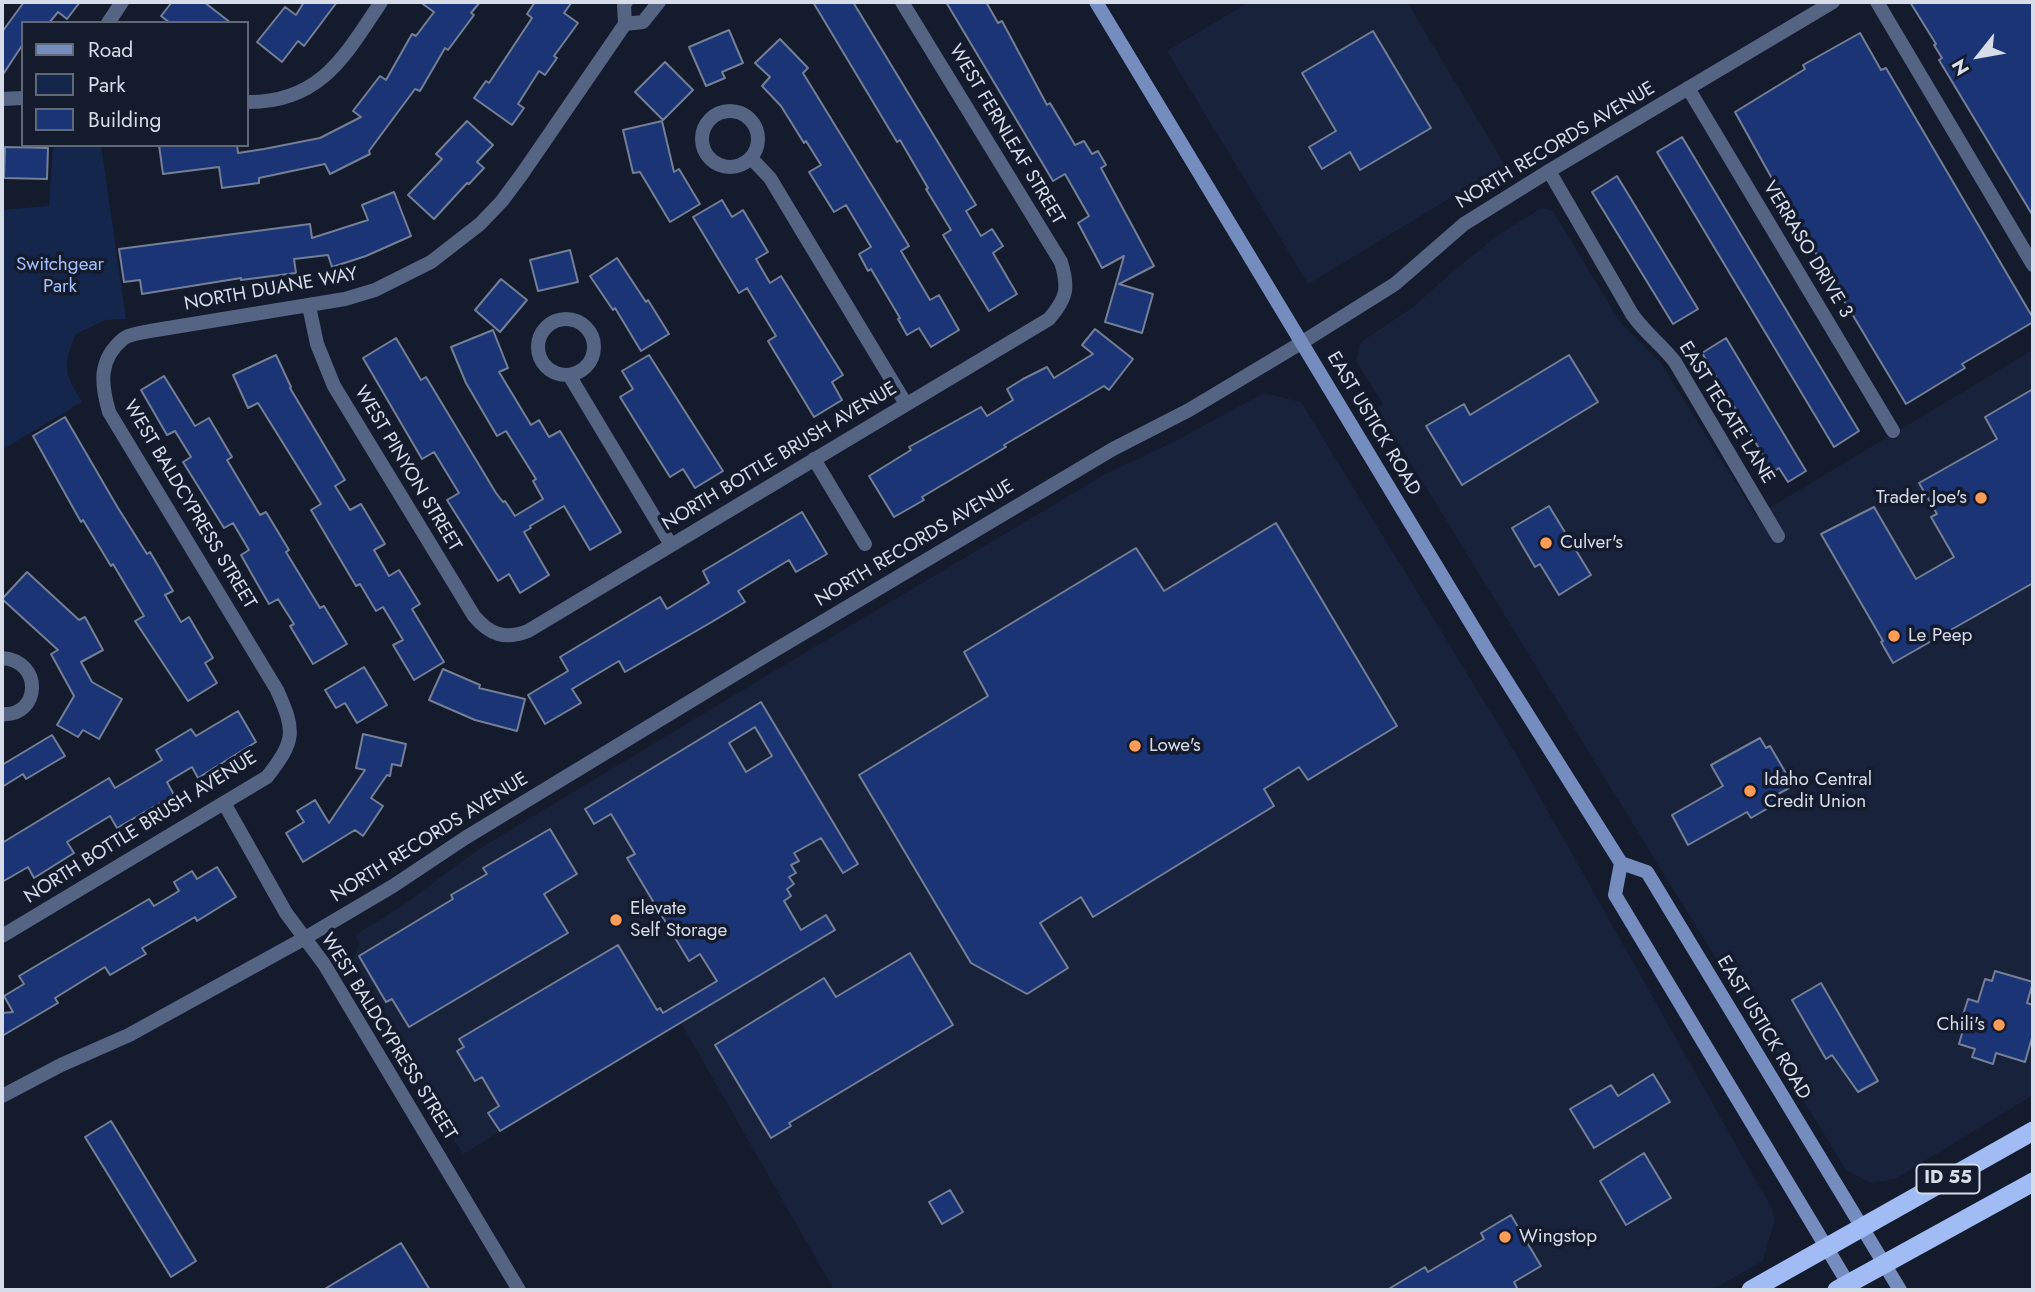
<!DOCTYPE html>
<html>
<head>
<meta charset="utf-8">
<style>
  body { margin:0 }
  #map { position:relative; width:2035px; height:1292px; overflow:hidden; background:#131b2d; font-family:Jost,sans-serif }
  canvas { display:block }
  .frame { position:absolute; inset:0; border:4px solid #d6dce8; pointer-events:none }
  .legend { position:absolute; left:21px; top:21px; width:228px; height:126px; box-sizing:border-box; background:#131b2d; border:2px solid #616878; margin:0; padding:9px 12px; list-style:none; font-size:21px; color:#d6dce8 }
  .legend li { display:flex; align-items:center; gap:14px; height:35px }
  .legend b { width:35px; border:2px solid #616878 }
  .north { position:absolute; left:1944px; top:21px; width:70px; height:70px; -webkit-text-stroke:5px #131b2d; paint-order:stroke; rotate:239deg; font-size:19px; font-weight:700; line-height:28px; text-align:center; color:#d6dce8 }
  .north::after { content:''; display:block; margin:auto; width:24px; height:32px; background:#d6dce8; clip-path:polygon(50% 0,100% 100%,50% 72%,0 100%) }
</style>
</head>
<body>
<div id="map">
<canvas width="2035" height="1292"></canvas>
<div class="frame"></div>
<ul class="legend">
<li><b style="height:9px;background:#758cbf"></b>Road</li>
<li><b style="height:19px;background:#15264d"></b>Park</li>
<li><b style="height:19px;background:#1a3476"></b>Building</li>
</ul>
<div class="north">N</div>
</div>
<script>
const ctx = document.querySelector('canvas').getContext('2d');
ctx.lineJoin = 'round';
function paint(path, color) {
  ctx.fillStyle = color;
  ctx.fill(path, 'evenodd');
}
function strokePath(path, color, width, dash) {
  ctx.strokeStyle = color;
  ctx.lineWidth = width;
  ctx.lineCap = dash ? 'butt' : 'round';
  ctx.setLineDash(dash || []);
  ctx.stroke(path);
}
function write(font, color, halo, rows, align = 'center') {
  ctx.font = font + ' Jost,sans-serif';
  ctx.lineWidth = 7;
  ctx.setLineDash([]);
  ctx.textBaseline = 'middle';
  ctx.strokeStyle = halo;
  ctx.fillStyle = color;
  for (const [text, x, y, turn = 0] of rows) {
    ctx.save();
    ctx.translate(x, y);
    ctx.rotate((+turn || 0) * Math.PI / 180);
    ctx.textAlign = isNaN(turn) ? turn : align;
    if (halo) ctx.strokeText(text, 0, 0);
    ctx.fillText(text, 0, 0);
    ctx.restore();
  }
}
paint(new Path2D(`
  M1249,2H1407L1505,165L1308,284L1167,51Z
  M1542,208L1553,211L1620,322L1661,363L1756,516L2033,350V1095L1895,1179L1870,1183L1846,1170L1377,408L1383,404L1356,361L1361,342L1413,307L1457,268L1501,233Z
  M1264,393L1301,402L1509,742L1771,1207L1775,1219L1763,1261L1712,1290H834L681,1023L463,1154L352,972L353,958L359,944L355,935L402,906L479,849L751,685L1102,476L1179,439Z`), '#18223a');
paint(new Path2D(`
  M53,145H101L126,319L105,320L76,334C62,366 64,373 82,402L5,448L2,442V210L49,206Z`), '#15264d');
const building = new Path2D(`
  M24,2H80L67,19L58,12L49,23H23V44L2,76V32Z
  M172,2H204L231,23H170L161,16Z
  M304,2H337L304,46L298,41L282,62L257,42L285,7L296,15Z
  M420,2H480L471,13L474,15L448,50L445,48L420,91L415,89L369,151L370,154L330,174L325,164L259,178V183L222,188L219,167L163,174L159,145H237L238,153L264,149L320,138L361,117L353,111L380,76L386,80L412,34L416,36L434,12Z
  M535,2H572L564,13L578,23L554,56L557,58L545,75L539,71L518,104L524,108L512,125L474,98L486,81L489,83L532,18L527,14Z
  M813,2H853L976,205L966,211L981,236L992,229L1003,246L993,253L1017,294L989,311L943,235L951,230L926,189L928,188L900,140L897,142Z
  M946,2H986L998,23L1002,21L1047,105L1050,103L1075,145L1084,141L1092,154L1098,151L1106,165L1101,168L1154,266L1119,284L1153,294L1142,333L1105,322L1124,256L1102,268L1078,223L1089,216L1065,174L1053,181Z
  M1910,2H2033V216L1939,60L1942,58L1934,45L1936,44Z
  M729,30L743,63L722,72L725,78L706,86L689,47Z
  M1373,31L1431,128L1360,170L1350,152L1322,169L1309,147L1336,131L1302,73Z
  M1860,33L1881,70L1886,68L2033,318V322L1962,364L1965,368L1906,404L1785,202L1735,112L1805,69L1803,65Z
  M780,39L808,68L803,73L909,246L901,251L930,300L939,295L959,330L931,347L919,328L907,335L898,319L900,318L871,269L868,271L859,254L871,247L846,205L834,212L809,172L821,165L806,141L804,143L781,106L762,86L770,77L755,63Z
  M665,62L693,90L663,120L635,92Z
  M467,121L493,145L477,162L484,168L469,184L467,183L434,219L408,195L442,159L436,154Z
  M662,121L674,172L679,169L700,204L670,222L640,172L633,173L623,130Z
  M1682,137L1859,431L1834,447L1657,152Z
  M5,147L48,148L47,179L4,178Z
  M1617,176L1698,309L1673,324L1592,192Z
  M394,192L411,236L366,256L332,267L328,255L294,259L296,273L241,280V278L142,294L140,280L124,282L119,249L310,224L312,238L368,220L362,205Z
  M722,200L732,217L743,210L768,252L756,259L770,283L781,276L843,375L832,382L842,400L814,417L768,341L776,336L747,288L739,293L693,217Z
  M570,250L578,282L538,291L530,260Z
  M617,258L646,302L648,300L669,334L641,351L615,308L613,310L590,276Z
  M501,279L527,300L500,332L475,310Z
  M1095,329L1133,359L1109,390L1104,386L1055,415L1004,445L1006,447L922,497L924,500L894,517L869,476L911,450L909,447L981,407L987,416L1013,400L1007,389L1023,379L1047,367L1054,378L1093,354L1082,345Z
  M493,330L508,368L499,372L531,425L539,420L549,437L560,431L621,532L590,550L564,506L530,526L531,528L524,532L549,575L520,593L509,574L498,581L447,500L459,493L434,452L422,459L363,358L396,338L421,380L426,377L496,493L503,502L505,501L515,516L543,499L533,481L536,479L506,431L497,436L466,383L451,347Z
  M1726,338L1806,471L1788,482L1779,468L1767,476L1756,459L1763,455L1702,353Z
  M276,355L291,387L290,388L345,480L335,486L350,510L361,504L385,544L374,550L389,576L399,570L420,604L412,609L444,662L414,680L393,645L403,640L383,607L376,611L360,584L356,586L311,510L321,504L258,403L248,408L233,375Z
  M649,355L723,471L695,488L683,469L670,477L620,397L633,389L622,371Z
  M1569,355L1598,402L1462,485L1426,426L1464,404L1470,415Z
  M164,376L195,426L209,418L232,457L227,460L260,515L266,512L289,550L286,552L320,608L324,606L347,644L313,664L290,626L294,624L278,599L269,604L258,585L241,555L249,550L233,523L224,528L183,462L191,457L175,431L167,435L141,390Z
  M2033,389V583L1893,663L1881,642L1883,641L1821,534L1874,507L1916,579L1954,557L1931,517L1937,514L1919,483L1997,439L1985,417Z
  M65,417L118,508L147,554L150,552L173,591L165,595L181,622L189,617L213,658L205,663L217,683L188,701L135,621L144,616L113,564L111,566L83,520L81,522L33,436Z
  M1549,506L1591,575L1559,595L1540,564L1535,567L1512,528Z
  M802,512L827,554L796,572L789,560L738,591L745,602L710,623L625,672L619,661L572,689L581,703L545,724L528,695L568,671L560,657L660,597L667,609L709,583L703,571Z
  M1276,523L1397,726L1308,780L1299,767L1264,789L1274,806L1093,917L1081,897L1040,923L1068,968L1027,994L971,963L859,775L988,696L964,652L1136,548L1164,591Z
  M27,572L79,620L85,617L103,650L81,662L92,682L122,699L99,739L83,730L78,737L57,725L74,696L51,654L58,650L2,599Z
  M364,667L387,705L357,723L345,703L336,708L325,690Z
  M443,669L480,685L479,688L525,699L517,731L475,720L429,700Z
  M761,702L858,864L843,873L821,838L794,853L799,861L791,865L796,873L789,877L794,884L787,889L791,896L784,901L801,930L826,915L835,930L500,1131L488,1113L499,1106L482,1077L475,1081L457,1051L464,1047L459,1039L618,945L657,1010L660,1008L663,1013L717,981L700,954L689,961L627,858L635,854L611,814L594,824L585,809ZM755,727L772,756L746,772L729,743Z
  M238,711L256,742L198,778L192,767L167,782L174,795L117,828L110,816L67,842L74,853L34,878L28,867L2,882V843L109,778L115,788L162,760L156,750L191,729L196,736Z
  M363,734L406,744L401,766L392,764L390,776L387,775L371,798L383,806L363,836L355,830L303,862L286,833L304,822L297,811L315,800L329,823L365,770L356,768Z
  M52,735L65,756L26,779L23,774L2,787V765Z
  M1760,738L1766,748L1770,746L1787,775L1783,777L1789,788L1778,794L1782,800L1751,818L1747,812L1688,845L1672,815L1723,786L1711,765Z
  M550,829L577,874L544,894L568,933L409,1027L392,999L386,1002L359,956L453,899L451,895L487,874L483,868Z
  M217,867L236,897L197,921L195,917L142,948L146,954L110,975L105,967L55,998L58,1003L2,1036V1013L13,1012L4,996L24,984L19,976L149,899L154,906L179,891L174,882L192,871L197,879Z
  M910,953L953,1025L789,1123L791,1126L771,1138L715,1045L824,978L836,997Z
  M1995,971L2033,982L2027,1003L2033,1005V1034L2025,1062L1996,1053L1993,1064L1972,1057L1975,1049L1959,1044L1967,1016L1963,1015L1968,999L1978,1002L1985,979L1992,981Z
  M1821,983L1878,1081L1858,1092L1832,1055L1826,1059L1792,1000Z
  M1653,1074L1670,1102L1594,1148L1570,1109L1611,1085L1618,1096Z
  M111,1121L196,1261L171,1277L85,1137Z
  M1644,1153L1671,1198L1626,1225L1600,1181Z
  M950,1190L963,1212L942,1224L929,1202Z
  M1511,1215L1541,1266L1514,1282L1518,1290H1387L1425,1267L1428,1272L1484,1239L1481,1233Z
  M401,1243L430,1290H323Z`);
paint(building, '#1a3476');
strokePath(building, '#747f95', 2);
strokePath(new Path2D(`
  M626,2L624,5L625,24L643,22L659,2
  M1877,2L2033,265
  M108,23L122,2
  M1688,88L1893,431
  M2,99L23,98
  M247,102C320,103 345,56 381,2
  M702 139a28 28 0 1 1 56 0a28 28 0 1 1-56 0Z
  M751,158L770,178L906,404
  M1549,171L1632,314C1644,332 1662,345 1675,362L1778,536
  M309,306L317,344L334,386L474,616C490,635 505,640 528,631L1049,319C1067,298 1069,288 1061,262L902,2
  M538 347a28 28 0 1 1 56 0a28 28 0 1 1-56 0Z
  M569,375L671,545
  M814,459L865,544
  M2,658C44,661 40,717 2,714
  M224,803L286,913L324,964L519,1290
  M2,936L267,777C295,741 296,732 277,690L109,412C101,384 98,360 123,339C129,334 142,333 150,331L345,299L375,290L431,262L480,224L502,201L522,174L625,24
  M2,1096L61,1065L129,1035L305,938L393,886L465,838L765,656L1113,449L1189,410L1301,343`), '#556483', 14);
strokePath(new Path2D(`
  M1301,343L1395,284L1464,224L1549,171L1833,2`), '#556483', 14);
strokePath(new Path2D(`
  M1096,2L1487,650L1621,863L1647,872L1900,1290
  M1621,863L1615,895L1852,1290`), '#758cbf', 14);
strokePath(new Path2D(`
  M1751,1290L2033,1131
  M1837,1290L2033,1182`), '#a1bbf4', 19);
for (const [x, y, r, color] of [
  [1981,498,7,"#fd9c56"],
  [1546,543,7,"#fd9c56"],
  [1894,636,7,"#fd9c56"],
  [1135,746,7,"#fd9c56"],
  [1750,791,7,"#fd9c56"],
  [616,920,7,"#fd9c56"],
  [1999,1025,7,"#fd9c56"],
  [1505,1237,7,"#fd9c56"]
]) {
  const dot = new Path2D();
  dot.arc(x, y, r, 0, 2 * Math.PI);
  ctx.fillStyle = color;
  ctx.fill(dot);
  strokePath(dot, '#131b2d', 2.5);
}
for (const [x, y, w] of [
  [1948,1179,63]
]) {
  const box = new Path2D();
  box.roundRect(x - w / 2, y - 14.5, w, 29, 5);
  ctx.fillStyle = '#131b2d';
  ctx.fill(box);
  strokePath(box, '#d6dce8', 2);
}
write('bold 18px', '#d6dce8', null, [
  ["ID 55",1948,1179]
]);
write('19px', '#d6dce8', '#131b2d', [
  ["WEST FERNLEAF STREET",1006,135,59],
  ["NORTH RECORDS AVENUE",1556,146,-31],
  ["VERRASO DRIVE 3",1807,250,59],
  ["NORTH DUANE WAY",271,290,-10],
  ["EAST TECATE LANE",1726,413,58],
  ["EAST USTICK ROAD",1373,424,59],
  ["NORTH BOTTLE BRUSH AVENUE",780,457,-31],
  ["WEST PINYON STREET",407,469,59],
  ["WEST BALDCYPRESS STREET",189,505,59],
  ["NORTH RECORDS AVENUE",915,544,-31],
  ["NORTH BOTTLE BRUSH AVENUE",141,828,-32],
  ["NORTH RECORDS AVENUE",430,838,-32],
  ["EAST USTICK ROAD",1763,1028,59],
  ["WEST BALDCYPRESS STREET",388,1037,58]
]);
write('19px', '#a4c0fa', '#131b2d', [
  ["Switchgear",60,265],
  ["Park",60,287]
]);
write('19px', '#d6dce8', '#131b2d', [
  ["Trader Joe's",1967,498,"right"],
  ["Culver's",1560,543],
  ["Le Peep",1908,636],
  ["Lowe's",1149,746],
  ["Idaho Central",1764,780],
  ["Credit Union",1764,802],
  ["Elevate",630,909],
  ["Self Storage",630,931],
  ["Chili's",1985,1025,"right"],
  ["Wingstop",1519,1237]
], 'left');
</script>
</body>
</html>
